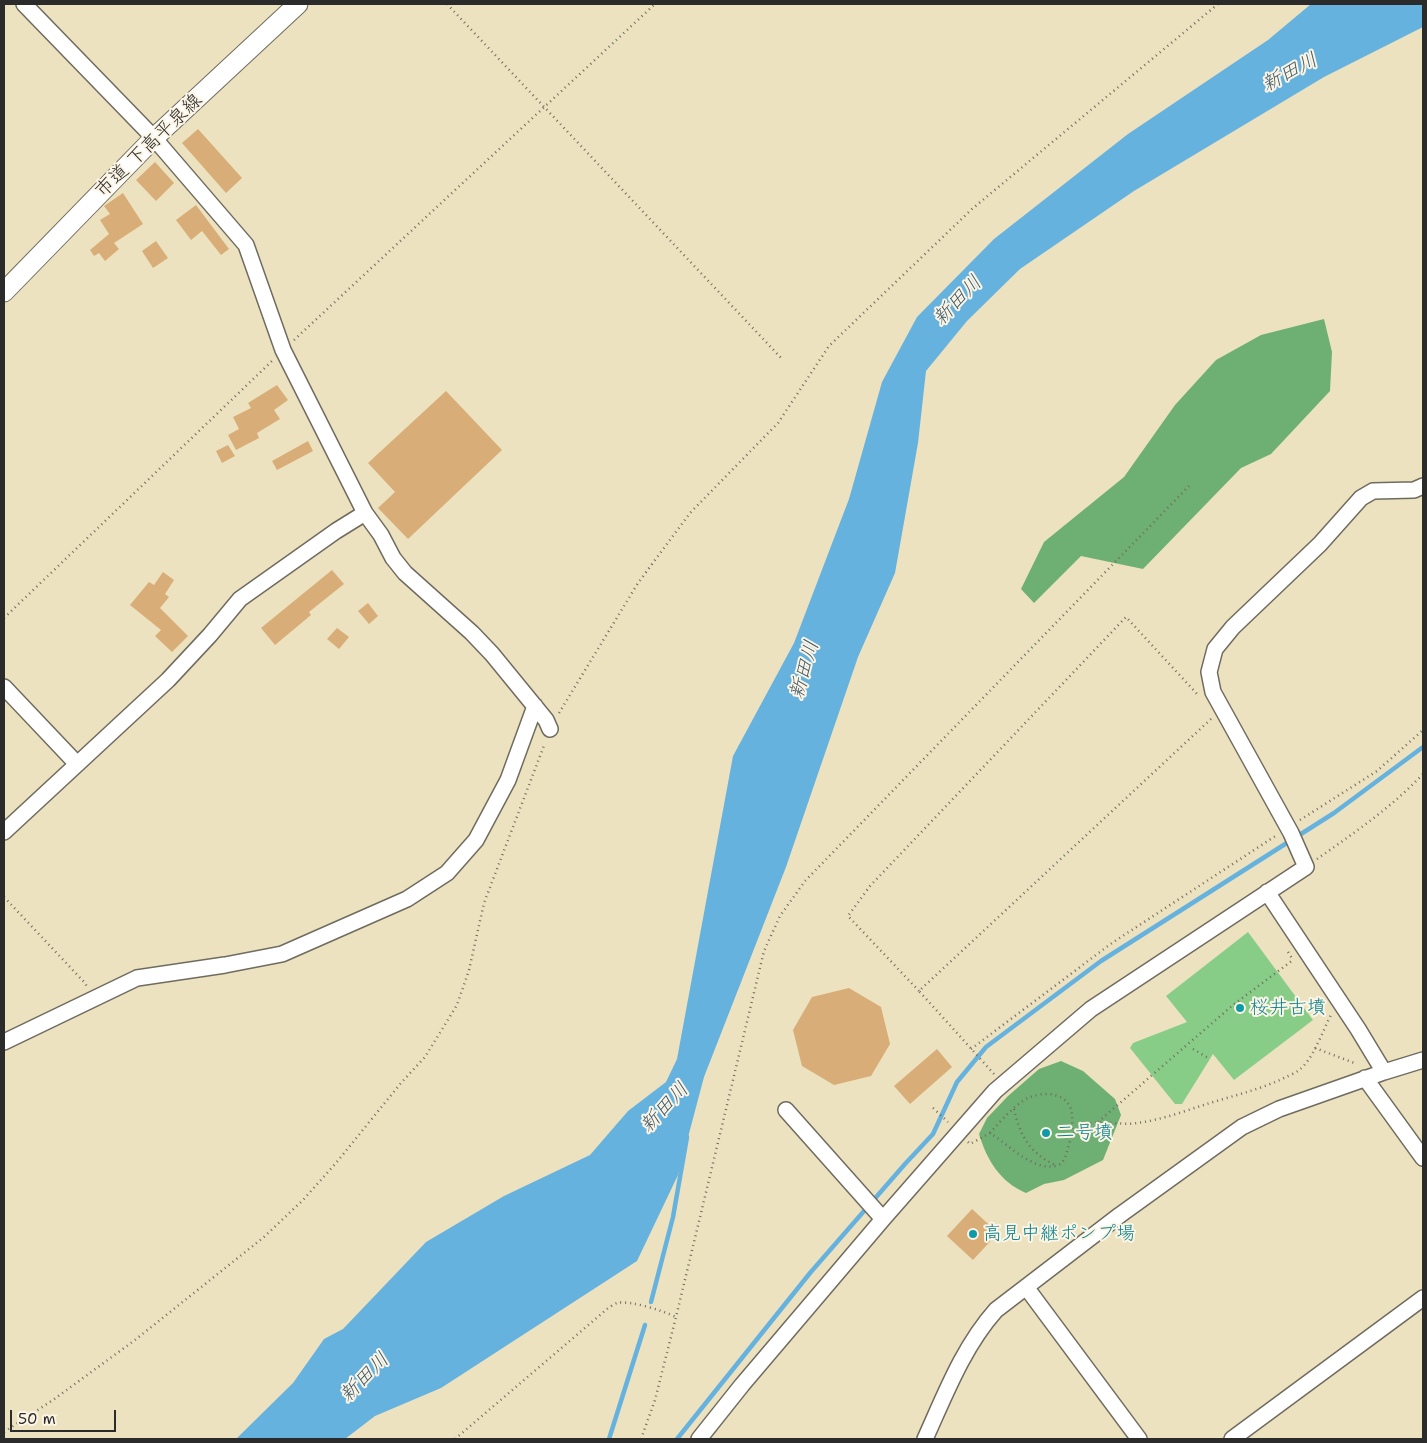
<!DOCTYPE html>
<html>
<head>
<meta charset="utf-8">
<style>
  body { margin:0 }
  #map { position:relative; width:1427px; height:1443px; overflow:hidden; background:#ece2c0; font-family:"Shantell Sans",sans-serif }
  canvas { display:block }
  .frame { position:absolute; inset:0; border:5px solid #2b2b2b; pointer-events:none }
  .scale { position:absolute; left:10px; top:1410px; width:106px; height:22px; box-sizing:border-box; border:2px solid #2b2b2b; border-top:0; padding-left:6px; font-size:15px; line-height:18px; white-space:nowrap; color:#2b2b2b; -webkit-text-stroke:4px #fcf5e5; paint-order:stroke }
</style>
</head>
<body>
<div id="map">
<canvas width="1427" height="1443"></canvas>
<div class="frame"></div>
<div class="scale">50 m</div>
</div>
<script>
const ctx = document.querySelector('canvas').getContext('2d');
ctx.lineJoin = 'round';
function paint(path, color) {
  ctx.fillStyle = color;
  ctx.fill(path, 'evenodd');
}
function strokePath(path, color, width, dash) {
  ctx.strokeStyle = color;
  ctx.lineWidth = width;
  ctx.lineCap = dash ? 'butt' : 'round';
  ctx.setLineDash(dash || []);
  ctx.stroke(path);
}
function write(font, color, halo, rows, align = 'center') {
  ctx.font = font + ' "Shantell Sans","Klee One",sans-serif';
  ctx.lineWidth = 4;
  ctx.setLineDash([]);
  ctx.textBaseline = 'middle';
  ctx.strokeStyle = halo;
  ctx.fillStyle = color;
  for (const [text, x, y, turn = 0] of rows) {
    ctx.save();
    ctx.translate(x, y);
    ctx.rotate((+turn || 0) * Math.PI / 180);
    ctx.textAlign = isNaN(turn) ? turn : align;
    if (halo) ctx.strokeText(text, 0, 0);
    ctx.fillText(text, 0, 0);
    ctx.restore();
  }
}
paint(new Path2D(`
  M1248,932L1313,1020L1234,1080L1213,1054L1182,1104H1175L1130,1048L1133,1043L1187,1022L1166,996Z`), '#88cd87');
paint(new Path2D(`
  M1324,319L1332,352L1330,391L1271,454L1241,468L1143,569L1081,556L1034,603L1021,589L1044,542L1124,477L1175,405L1216,360L1261,335Z
  M1061,1061L1083,1071L1115,1099L1121,1115L1103,1160L1064,1180L1044,1184L1026,1193C1000,1182 987,1160 979,1134L987,1118L1008,1096L1039,1069Z`), '#6eb074');
paint(new Path2D(`
  M1311,4H1423V27L1324,77L1134,191L1020,269L967,321L926,371L918,443L895,573L858,657L786,867L704,1077L678,1175L637,1261L441,1388L375,1416L345,1439H236L293,1383L324,1339L343,1329L426,1242L504,1196L590,1155L628,1111L666,1082L677,1059L733,756L794,643L849,499L882,382L917,317L994,239L1128,134L1268,40Z`), '#66b2df');
strokePath(new Path2D(`
  M651,1302L673,1217L687,1137
  M609,1439L645,1325
  M677,1439L810,1273L905,1164L933,1134L957,1082L986,1047L1101,961L1334,813L1423,747`), '#66b2df', 4.5);
paint(new Path2D(`
  M198,129L242,178L226,193L182,143Z
  M155,162L174,183L156,201L136,180Z
  M123,193L143,224L114,243L119,249L105,261L99,253L94,256L90,250L109,234L100,220L110,214L104,206Z
  M196,205L229,249L221,255L202,231L191,240L176,220Z
  M156,241L168,258L153,268L142,251Z
  M277,385L288,400L274,410L280,419L257,433L259,438L236,450L228,435L239,429L233,417L251,408L248,403Z
  M446,391L502,450L408,539L378,508L395,492L368,463Z
  M308,441L313,451L277,470L272,461Z
  M228,445L235,456L222,463L216,451Z
  M332,570L344,584L309,612L311,615L275,645L261,628Z
  M163,572L174,580L165,594L169,597L160,608L188,636L172,652L155,636L161,630L130,605L149,582L154,585Z
  M368,603L378,616L369,624L358,611Z
  M337,628L349,637L339,649L327,639Z
  M849,988L881,1007L890,1044L871,1076L834,1085L802,1066L793,1030L812,997Z
  M937,1049L952,1067L910,1104L894,1086Z
  M972,1209L998,1233L973,1260L947,1236Z`), '#d8ad77');
const minor = new Path2D(`
  M24,4L154,138L246,245L283,350L365,513L381,535L393,558L405,573L472,633L492,654L546,720L550,729
  M4,687L77,764
  M4,832L168,680L210,635L240,599L336,531L365,513
  M1267,892L1358,1029L1384,1072
  M4,1042L137,978L225,965L282,954L407,899L447,873L476,840L508,780L535,706
  M1365,1078L1423,1158
  M786,1110L883,1219
  M1026,1287L1139,1439
  M699,1439L742,1385L883,1219L995,1091L1091,1009L1306,867L1291,833L1213,692L1209,672L1215,649L1233,627L1320,544L1361,498L1373,491L1414,490L1423,486
  M925,1439C945,1395 963,1347 996,1310L1120,1215L1242,1127L1279,1109L1384,1072L1423,1060
  M1232,1439L1423,1298`);
const tertiary = new Path2D(`
  M4,292L154,138L298,4`);
strokePath(minor, '#6f6b5f', 18);
strokePath(tertiary, '#6f6b5f', 21);
strokePath(new Path2D(`
  M447,4L783,360
  M294,340L655,4
  M4,618L272,361
  M559,713L638,583L690,513L778,423L829,346L972,209L1218,4
  M1300,820L1377,771L1423,730
  M1317,859C1354,833 1392,807 1423,774
  M4,897L85,983L87,987
  M1288,952L1293,960
  M919,991L848,916L870,886L1126,617L1198,695
  M1315,1048L1357,1064
  M971,1049L1112,943L1277,835
  M1193,1049L1210,1059
  M994,1074L919,991L1212,718
  M933,1108L948,1122
  M1014,1109C1020,1136 1030,1153 1055,1165
  M1098,1122L1233,1005L1293,960
  M990,1133C999,1123 1009,1111 1020,1103C1035,1091 1063,1089 1071,1109C1073,1116 1072,1126 1072,1133
  M968,1142L970,1144L990,1133C1008,1144 1032,1171 1056,1166C1072,1162 1064,1131 1084,1125C1102,1119 1120,1126 1137,1123C1162,1120 1187,1110 1210,1103C1236,1095 1262,1089 1286,1077C1290,1075 1296,1073 1299,1070C1313,1060 1323,1030 1331,1015
  M4,1432L53,1400L135,1340L264,1237L303,1200L336,1163L401,1083L425,1057L457,1005L469,970L484,903L545,743
  M455,1439L607,1309C610,1307 614,1304 617,1303C630,1300 664,1311 676,1317
  M641,1439L655,1400L676,1317L764,951L780,916L805,881L1189,486`), '#6f6b5f', 2.5, [1, 4]);
strokePath(minor, '#fff', 15);
strokePath(tertiary, '#fff', 19);
for (const [x, y, r, color] of [
  [1240,1008,5,"#0f9aa8"],
  [1046,1133,5,"#0f9aa8"],
  [973,1234,5,"#0f9aa8"]
]) {
  const dot = new Path2D();
  dot.arc(x, y, r, 0, 2 * Math.PI);
  ctx.fillStyle = color;
  ctx.fill(dot);
  strokePath(dot, '#fcf5e5', 2);
}
write('19px', '#2b2b2b', '#fcf5e5', [
  ["市道 下高平泉線",149,146,-44]
]);
write('19px', '#0d838f', '#fcf5e5', [
  ["桜井古墳",1250,1008],
  ["二号墳",1056,1133],
  ["高見中継ポンプ場",983,1234]
], 'left');
write('italic 20px', '#405a6a', '#fcf5e5', [
  ["新田川",1290,73,-28],
  ["新田川",958,301,-46],
  ["新田川",805,670,-74],
  ["新田川",665,1108,-47],
  ["新田川",365,1378,-45]
]);
</script>
</body>
</html>
